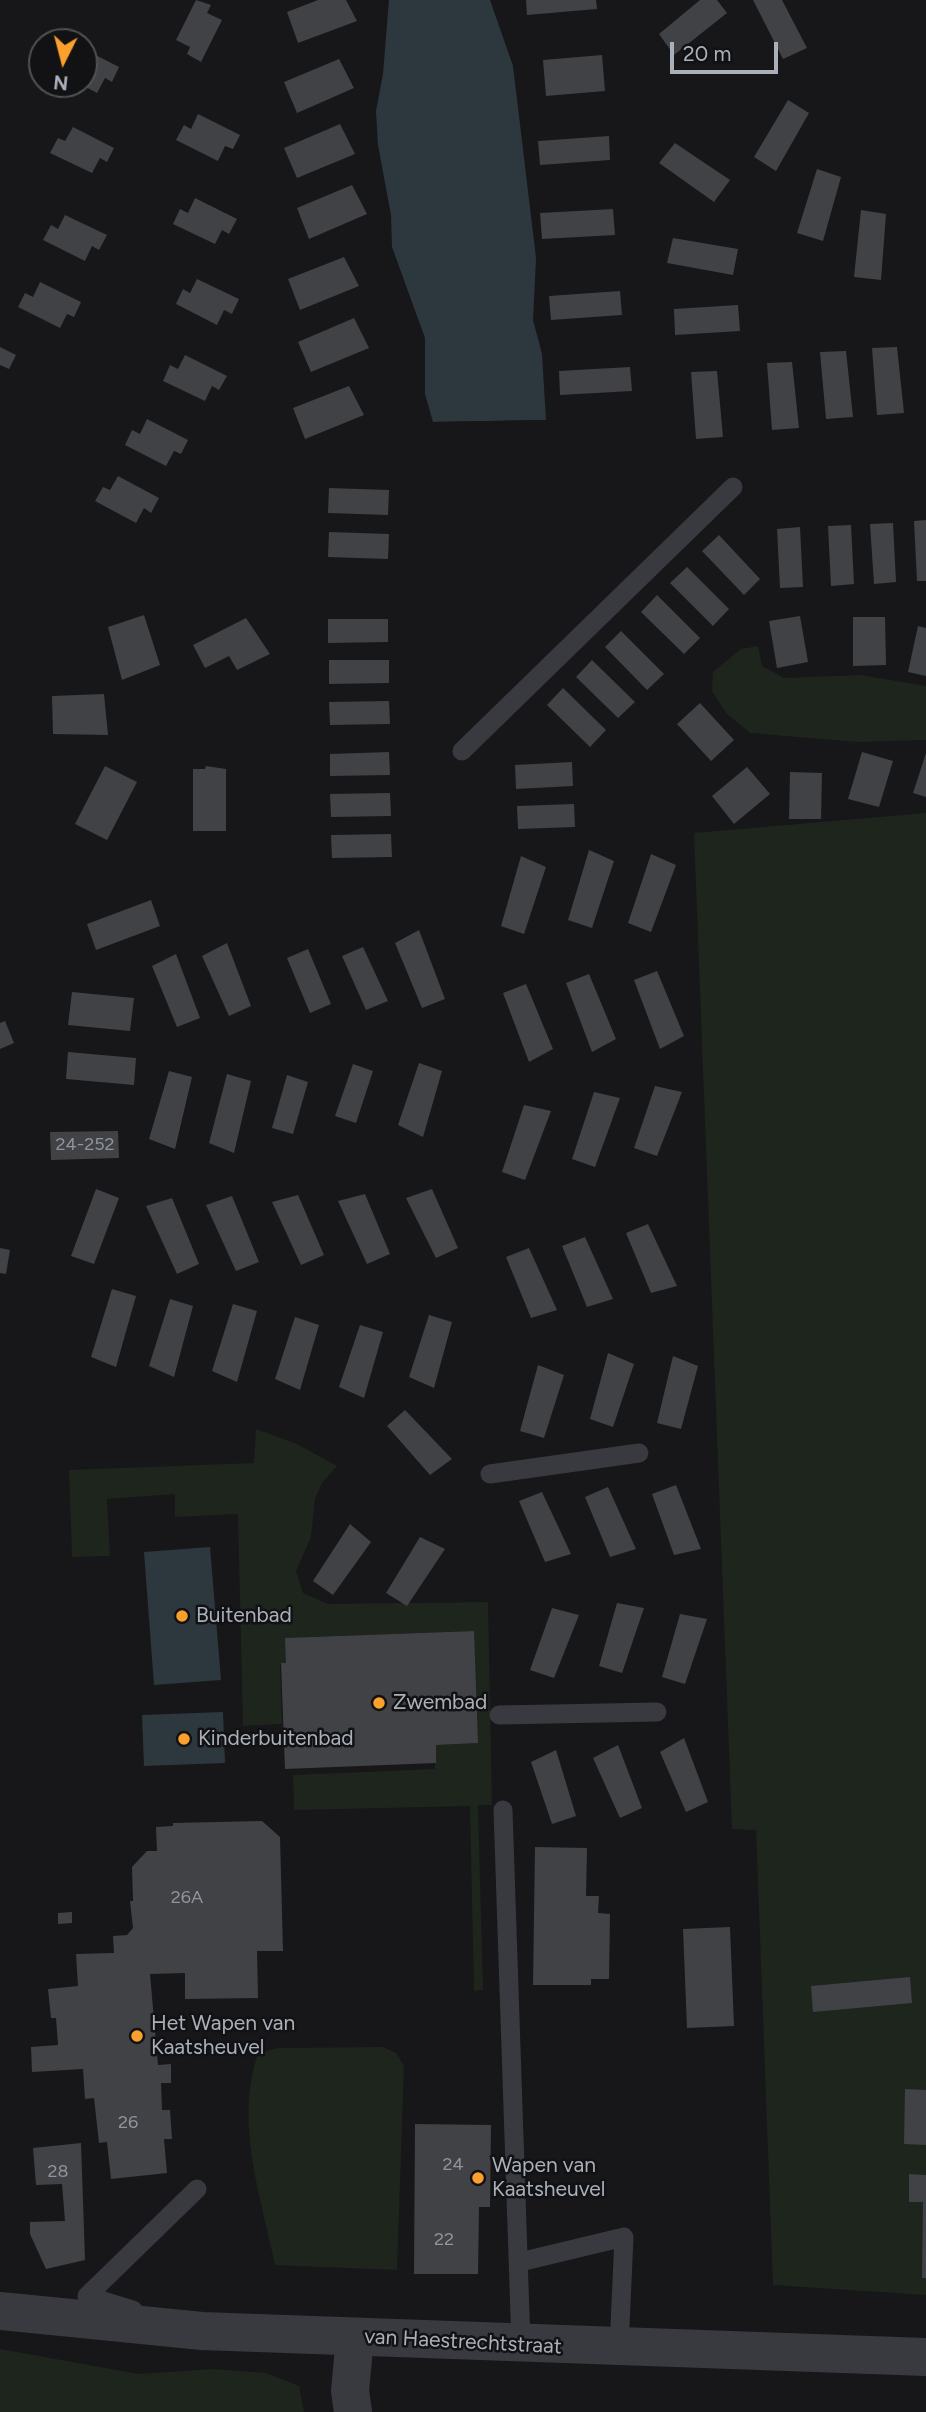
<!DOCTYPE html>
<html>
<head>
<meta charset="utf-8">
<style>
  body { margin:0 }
  #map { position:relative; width:926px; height:2412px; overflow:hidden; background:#171719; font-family:Figtree,sans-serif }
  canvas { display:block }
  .north { position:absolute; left:28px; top:28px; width:70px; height:70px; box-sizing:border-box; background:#121214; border:2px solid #4e5156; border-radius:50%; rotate:186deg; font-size:19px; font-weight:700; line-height:28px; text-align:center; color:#a9b0ba }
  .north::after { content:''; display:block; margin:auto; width:24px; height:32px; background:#fca02d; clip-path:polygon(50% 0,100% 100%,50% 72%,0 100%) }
  .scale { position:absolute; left:670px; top:42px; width:108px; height:32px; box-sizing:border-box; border:4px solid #a9b0ba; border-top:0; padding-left:9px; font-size:21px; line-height:24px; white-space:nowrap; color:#a9b0ba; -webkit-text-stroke:5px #121214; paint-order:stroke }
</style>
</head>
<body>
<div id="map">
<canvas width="926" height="2412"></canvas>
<div class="north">N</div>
<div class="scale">20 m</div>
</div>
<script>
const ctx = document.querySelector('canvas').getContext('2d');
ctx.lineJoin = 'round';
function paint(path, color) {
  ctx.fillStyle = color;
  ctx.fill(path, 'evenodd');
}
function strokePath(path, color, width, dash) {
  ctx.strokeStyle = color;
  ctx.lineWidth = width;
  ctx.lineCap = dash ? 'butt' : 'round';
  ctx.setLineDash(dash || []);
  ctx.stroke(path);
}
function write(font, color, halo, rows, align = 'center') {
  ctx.font = font + ' Figtree,sans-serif';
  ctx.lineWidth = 5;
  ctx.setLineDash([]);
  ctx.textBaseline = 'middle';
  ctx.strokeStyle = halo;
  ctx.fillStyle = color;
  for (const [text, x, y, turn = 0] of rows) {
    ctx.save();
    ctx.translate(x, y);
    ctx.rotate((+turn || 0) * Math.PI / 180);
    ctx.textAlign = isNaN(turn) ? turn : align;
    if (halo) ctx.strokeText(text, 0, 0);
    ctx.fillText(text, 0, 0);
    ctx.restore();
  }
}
paint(new Path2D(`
  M758,646L762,666L784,678L861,675L926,686V740L857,742L750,733L727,714L712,691L713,672L741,649Z
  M926,813V2295L773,2285L756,1830L732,1829L694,833Z
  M256,1429L297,1444L337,1466L322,1483L315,1499L311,1537L296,1571L303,1593L328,1604L488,1602L492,1805H478L483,1990L474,1991L470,1806L294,1810L293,1775L435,1769V1745L477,1743L473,1631L286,1638V1663L280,1664L282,1724L243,1726L238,1514L175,1517V1494L107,1499L110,1556L72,1557L69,1470L254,1463Z
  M383,2047L396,2053L404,2066L397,2270L275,2265C261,2197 234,2122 258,2053L278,2048Z
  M0,2349L139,2374L212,2369L266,2373L299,2386L304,2412H0Z`), '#1d251d');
paint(new Path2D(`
  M389,0H490L513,66L536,258L533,320L542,354L546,420L433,422L425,394V338L392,247L391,215L378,145L376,111L383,74Z
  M210,1547L221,1680L154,1685L144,1552Z
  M223,1712L225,1763L144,1766L142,1715Z`), '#2c383e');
paint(new Path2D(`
  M546,420V423L433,425V422Z`), '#171719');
paint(new Path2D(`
  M196,0L211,5L207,13L222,20L201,62L187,54L190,47L176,40Z
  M318,0H346L357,21L298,43L287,12Z
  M526,0H596L597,9L527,15Z
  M700,0H717L727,13L674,55L659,34Z
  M753,0H782L807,48L783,59Z
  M84,49L119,67L112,82L105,78L97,93L80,84H84Z
  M602,55L605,91L546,96L543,60Z
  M339,59L354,88L297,113L284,82Z
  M788,100L809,113L776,171L754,157Z
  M198,114L240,135L233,149L225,146L218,161L176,140L184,125L191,129Z
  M340,124L355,154L297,178L284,148Z
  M73,127L114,148L107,162L100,158L92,173L50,153L58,138L65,141Z
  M609,136L610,160L540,165L538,141Z
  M675,143L730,180L714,202L659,163Z
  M817,169L841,177L823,241L797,233Z
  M352,185L367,214L309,239L297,208Z
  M195,198L237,219L229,234L222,230L215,244L173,224L180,209L188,213Z
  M613,209L615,235L542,239L540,213Z
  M861,210L886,214L881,280L854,277Z
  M65,215L107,235L99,250L92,246L85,261L43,240L51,225L58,229Z
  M673,238L738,249L733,275L667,263Z
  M344,257L359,286L300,310L288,279Z
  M197,279L239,299L232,314L224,310L217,325L176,304L183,289L190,293Z
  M40,282L81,302L74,317L67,314L60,328L18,307L25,293L33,297Z
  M620,291L622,315L551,320L549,296Z
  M738,305L740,331L675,335L674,309Z
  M354,318L369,348L311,372L298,342Z
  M0,347L16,355L9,369L0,365Z
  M897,347L904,413L877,415L872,348Z
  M846,351L853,417L826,419L820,352Z
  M185,355L227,376L219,390L212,386L205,401L163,381L170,365L178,369Z
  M792,362L799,428L772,430L767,363Z
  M630,367L632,391L560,395L559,371Z
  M717,371L723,437L696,439L691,372Z
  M349,386L364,415L305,439L293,408Z
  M147,419L188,440L181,454L174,451L166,466L125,445L132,430L140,434Z
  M118,476L159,498L151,513L144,508L136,523L95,501L103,487L110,490Z
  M329,488L389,490L388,515L328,513Z
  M926,520V581H917L914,521Z
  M893,523L896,582L874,584L870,524Z
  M851,525L854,584L831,586L828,526Z
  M800,527L803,587L780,588L777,529Z
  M329,532L389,534L388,559L328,557Z
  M719,535L760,579L744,595L702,551Z
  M687,567L729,609L713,626L670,583Z
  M657,595L700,638L684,654L641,612Z
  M144,615L160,665L122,680L108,627Z
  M800,616L808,662L777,668L769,621Z
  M853,617H885L886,665L853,666Z
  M246,618L270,654L237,670L229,656L205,668L193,645Z
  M328,619H388V642L328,643Z
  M918,626L926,628V676L908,672Z
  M621,631L664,674L647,690L605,647Z
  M329,660H389V683L329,684Z
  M592,660L635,702L618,718L576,677Z
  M563,688L606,730L590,747L547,705Z
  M104,694L108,735L53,734L52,696Z
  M389,701L390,724L330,725L329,702Z
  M700,703L734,740L711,761L677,724Z
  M389,752L390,775L330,776V754Z
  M862,752L893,761L879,807L848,799Z
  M926,753V797L913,793Z
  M572,762L573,786L516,789L515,765Z
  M105,766L137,782L107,840L75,824Z
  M206,766L226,769V831H193V769H205Z
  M747,767L770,794L734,824L712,796Z
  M790,772L822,773L821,819H789Z
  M390,793L391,816L331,817L330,794Z
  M574,804L575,827L518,829L517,806Z
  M391,834L392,857L332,858L331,835Z
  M589,850L614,861L592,928L568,920Z
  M651,854L676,865L651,932L628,923Z
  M521,856L546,867L524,934L501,926Z
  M151,900L160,926L96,950L87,924Z
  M419,930L445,999L422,1008L395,943Z
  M227,943L251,1006L229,1016L202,956Z
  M363,947L388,1001L366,1010L342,956Z
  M308,949L331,1004L310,1013L287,958Z
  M176,954L200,1018L177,1027L152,966Z
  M657,971L684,1036L660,1049L634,980Z
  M589,974L616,1039L592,1052L566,983Z
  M526,984L553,1049L529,1062L503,993Z
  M72,992L134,998L130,1031L68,1025Z
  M5,1021L14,1043L0,1049V1023Z
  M68,1052L136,1058L134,1085L66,1079Z
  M419,1063L442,1071L423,1137L398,1125Z
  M353,1064L373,1071L356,1123L335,1116Z
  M169,1071L192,1077L175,1149L149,1139Z
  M227,1074L251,1081L234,1153L209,1143Z
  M287,1075L308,1082L293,1134L272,1128Z
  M655,1086L682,1092L657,1156L634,1148Z
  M594,1092L620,1098L595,1167L572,1159Z
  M524,1105L551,1111L525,1180L502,1172Z
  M118,1131L119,1158L51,1160L50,1132Z
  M96,1189L119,1198L94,1264L71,1256Z
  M432,1189L458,1248L436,1258L406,1198Z
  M365,1194L390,1254L367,1264L338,1201Z
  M298,1195L324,1255L301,1265L272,1202Z
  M232,1196L259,1262L236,1271L206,1205Z
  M172,1198L199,1264L177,1274L146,1206Z
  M648,1224L677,1286L651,1293L626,1233Z
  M585,1237L613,1299L587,1307L562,1246Z
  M0,1248L10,1250L6,1274L0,1273Z
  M529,1248L557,1310L531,1318L506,1257Z
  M112,1289L136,1296L116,1367L91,1357Z
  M170,1299L193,1306L174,1377L149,1366Z
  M233,1304L257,1311L237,1382L212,1371Z
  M429,1315L452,1322L434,1388L409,1377Z
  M295,1317L319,1325L300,1390L275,1379Z
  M360,1325L383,1332L364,1398L339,1387Z
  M608,1353L634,1364L613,1427L590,1419Z
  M673,1356L698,1366L681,1429L657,1423Z
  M538,1365L564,1375L544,1438L520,1431Z
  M405,1410L452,1459L430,1475L387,1426Z
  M676,1485L701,1549L674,1555L652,1494Z
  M608,1487L636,1549L610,1557L585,1497Z
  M542,1492L571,1554L545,1562L519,1501Z
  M350,1524L371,1542L333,1595L313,1581Z
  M420,1537L445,1549L407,1606L386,1593Z
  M617,1603L644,1608L622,1673L599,1666Z
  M552,1608L579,1615L554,1678L530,1670Z
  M680,1614L707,1619L685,1684L662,1677Z
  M474,1631L478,1743L436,1745V1763L285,1769L281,1663H286L285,1638Z
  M684,1738L708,1802L686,1812L660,1752Z
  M618,1745L642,1808L620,1818L593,1758Z
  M556,1750L576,1816L552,1824L531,1762Z
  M262,1821L280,1837L283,1951H257L258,1998L185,1999V1973L150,1974L158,2065L171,2064V2083H161L162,2110H170L172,2139H164L167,2173L111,2179L107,2142L99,2143L94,2098L85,2099L83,2069L32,2072L31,2047L58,2045L56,2018H51L48,1989L78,1986L76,1954L114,1953L113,1936L127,1935L133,1928L130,1901H133L132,1867L147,1851H157L156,1827L173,1826V1823Z
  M535,1847L587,1848L586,1896H599L598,1913L610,1914L609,1979H591V1985H533Z
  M72,1912V1923L58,1924V1913Z
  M730,1927L734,2026L687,2028L683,1929Z
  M910,1977L912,2003L813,2012L811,1986Z
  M905,2089L926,2090V2145L904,2144Z
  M415,2124L491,2125L490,2207H479L478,2274H414Z
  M81,2143L85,2260L46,2269L30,2234V2222L65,2221L62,2184L36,2185L33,2148Z
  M909,2174L926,2175V2278H922L923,2202H909Z`), '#414246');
strokePath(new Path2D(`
  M462,751L733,487
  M490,1474L639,1453
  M499,1715L657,1712
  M503,1810L521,2345
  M520,2262L624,2237L619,2348
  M133,2310L87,2296L197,2189`), '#383a3f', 19);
strokePath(new Path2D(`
  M353,2412L350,2391L355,2337`), '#383a3f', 38);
strokePath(new Path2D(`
  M0,2311L202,2331L926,2357`), '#383a3f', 38);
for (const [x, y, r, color] of [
  [182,1616,7,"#fca02d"],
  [379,1703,7,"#fca02d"],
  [184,1739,7,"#fca02d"],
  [137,2036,7,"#fca02d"],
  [478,2178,7,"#fca02d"]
]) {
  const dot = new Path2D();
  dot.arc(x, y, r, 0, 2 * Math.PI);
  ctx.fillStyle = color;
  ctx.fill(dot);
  strokePath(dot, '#121214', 2.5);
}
write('18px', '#8f949d', null, [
  ["24-252",85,1145],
  ["26A",187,1898],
  ["26",128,2123],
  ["24",453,2165],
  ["28",58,2172],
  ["22",444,2240]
]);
write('21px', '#a9b0ba', '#121214', [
  ["Buitenbad",196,1616],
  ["Zwembad",393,1703],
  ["Kinderbuitenbad",198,1739],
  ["Het Wapen van",151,2024],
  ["Kaatsheuvel",151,2048],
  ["Wapen van",492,2166],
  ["Kaatsheuvel",492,2190]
], 'left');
write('21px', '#a9b0ba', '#121214', [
  ["van Haestrechtstraat",463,2342,3]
]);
</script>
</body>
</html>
